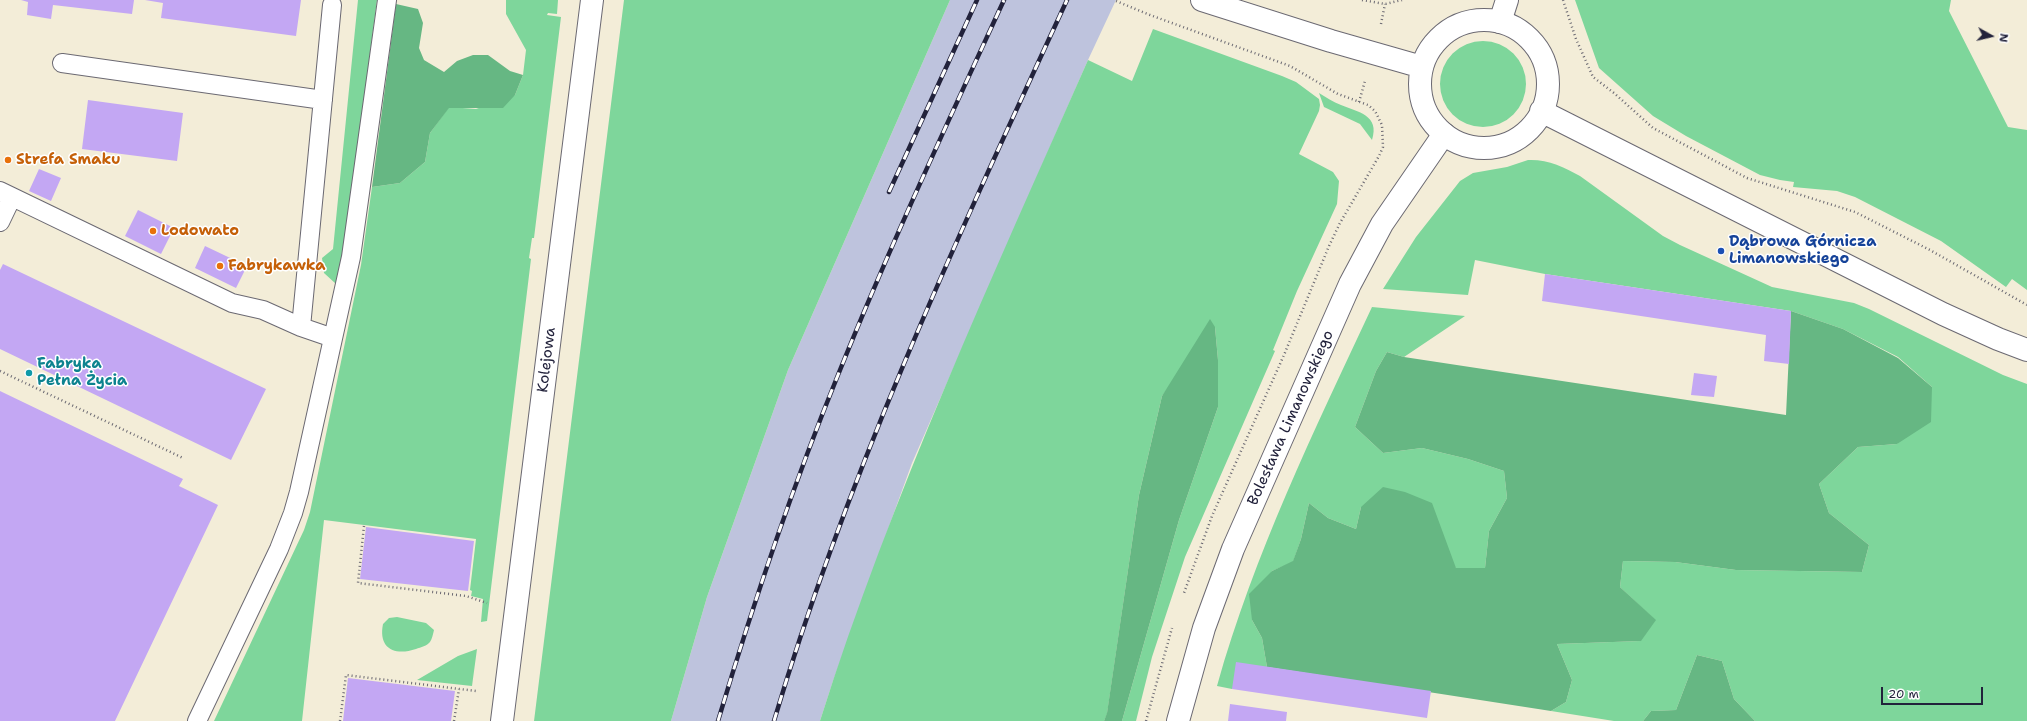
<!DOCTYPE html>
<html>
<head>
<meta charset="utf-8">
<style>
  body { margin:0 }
  #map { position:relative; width:2027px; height:721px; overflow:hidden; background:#f3edd8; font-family:"Shantell Sans",sans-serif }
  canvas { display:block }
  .north { position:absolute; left:1971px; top:16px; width:40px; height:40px; -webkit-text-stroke:3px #fff; paint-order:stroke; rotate:98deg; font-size:11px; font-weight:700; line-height:16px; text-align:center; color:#22223b }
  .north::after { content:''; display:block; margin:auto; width:14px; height:18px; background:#22223b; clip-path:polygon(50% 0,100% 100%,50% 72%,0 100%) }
  .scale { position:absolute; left:1881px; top:687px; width:102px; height:18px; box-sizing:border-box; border:2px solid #22223b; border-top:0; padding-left:5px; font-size:12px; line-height:14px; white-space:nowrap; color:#22223b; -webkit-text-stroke:3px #fff; paint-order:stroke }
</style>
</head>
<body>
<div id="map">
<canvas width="2027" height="721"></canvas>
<div class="north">N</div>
<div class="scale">20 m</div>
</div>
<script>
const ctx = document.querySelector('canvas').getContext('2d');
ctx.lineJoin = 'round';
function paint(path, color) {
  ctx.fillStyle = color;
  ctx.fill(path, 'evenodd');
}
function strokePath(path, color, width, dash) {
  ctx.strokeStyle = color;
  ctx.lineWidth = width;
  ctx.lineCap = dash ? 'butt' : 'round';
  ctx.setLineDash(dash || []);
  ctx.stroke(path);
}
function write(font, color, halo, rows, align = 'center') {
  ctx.font = font + ' "Shantell Sans",sans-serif';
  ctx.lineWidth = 3;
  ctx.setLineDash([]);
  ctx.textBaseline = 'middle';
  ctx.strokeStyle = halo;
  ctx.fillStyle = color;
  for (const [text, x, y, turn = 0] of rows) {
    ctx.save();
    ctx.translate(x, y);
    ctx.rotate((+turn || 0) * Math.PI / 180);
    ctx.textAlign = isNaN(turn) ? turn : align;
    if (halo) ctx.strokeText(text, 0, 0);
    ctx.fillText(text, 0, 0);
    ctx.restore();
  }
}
paint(new Path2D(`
  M950,0H1116L1088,60L912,463L833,681L820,721H671L707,597L788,370Z`), '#bec3dd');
paint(new Path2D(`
  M358,0H377L342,267L336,284L324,273L322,258L333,249Z
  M506,0H558L557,14L548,13L547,15L561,17L534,238H532L529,258L531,259L487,621L481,622L483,599L471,596L472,591L470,590L476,539L324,520L302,721H214L304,530L310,512L361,265L372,187L400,183L425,162L430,133L449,107L476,109L515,95L523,75L526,50L506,14Z
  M624,0H950L788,370L707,597L671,721H534Z
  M1575,0H1951L1949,11L2008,127L2027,130V290L2012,279L2006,287L1941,241L1855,197L1837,191L1793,187L1794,182L1780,180L1760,175L1686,136L1653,116L1599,68Z
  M1153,29L1282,76L1296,82L1319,99L1320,105L1319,111L1299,154L1333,172L1339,181L1337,204L1297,291L1273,350L1275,351L1185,557L1152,657L1136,721H1122L1179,520L1218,407V360L1215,327L1162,396L1139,495L1107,714L1104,721H820C892,494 992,278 1088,60L1132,81Z
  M1440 84a43 43 0 1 1 86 0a43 43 0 1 1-86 0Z
  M1319,93C1326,97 1333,102 1341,105C1358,112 1380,115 1372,140L1360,124L1324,107Z
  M1528,160C1547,159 1564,167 1580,176L1663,236L1680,245L1772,287L1854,303L1869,309L2003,375L2027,384V721H1755L1734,699L1722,661L1697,655L1676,710L1651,711L1643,721H1614L1551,711L1566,702L1572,680L1557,644L1640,641L1655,620L1620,587L1623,561L1675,562L1736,570L1862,572L1869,545L1829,513L1819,484L1858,447L1897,444L1932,387L1898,357L1843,329L1791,311L1545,274L1475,260L1468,295L1383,289L1416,237L1460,181L1473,173L1507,167Z
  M1372,307L1465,316L1404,357L1387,352L1376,371L1355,427L1383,453L1422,448L1468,459L1504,471L1507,498L1489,531L1485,568H1456L1361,507L1356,529L1328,518L1309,503L1301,539L1293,562L1272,571L1252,620L1262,638L1267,667L1232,689L1217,686C1254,554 1314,431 1372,307Z
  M397,617L426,623L434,630C433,634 432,639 430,642C427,646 421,647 416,649C395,656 378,649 383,624L389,618Z
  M477,649L472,686L417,680L458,656Z`), '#7ed69b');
paint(new Path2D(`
  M396,4L418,9L423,23L419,48L424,60L444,72L457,61L473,55H488L510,71L523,75L515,95L503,108H449L430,133L425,162L400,183L372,187Z
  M1791,311L1843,329L1898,358L1932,387L1931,422L1897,444L1858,447L1819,484L1829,513L1869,545L1862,572L1736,570L1675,562L1623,561L1620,587L1656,620L1641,641L1557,644L1572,680L1566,702L1551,711L1267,667L1262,638L1252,620L1249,594L1272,571L1293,561L1301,539L1309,503L1328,518L1356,529L1361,507L1383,487L1405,492L1432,503L1456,568H1485L1489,531L1507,498L1504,471L1468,459L1422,448L1383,453L1355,427L1376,371L1387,352L1404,357L1786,415Z
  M1210,319L1215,327L1218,360V407L1179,520L1122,721H1104L1107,713L1139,495L1162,396Z
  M1697,655L1722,661L1734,699L1755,721H1643L1651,711L1676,710Z`), '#66b783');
paint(new Path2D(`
  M21,0H134L132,14L53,5L51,19L27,15L28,2Z
  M145,0H301L296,36L161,18L163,3Z
  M88,100L183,113L177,161L82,149Z
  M39,169L61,178L51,201L29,191Z
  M138,210L174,228L161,254L125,236Z
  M205,246L247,266L236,288L195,268Z
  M3,264L266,389L231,460L0,349V270Z
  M1545,274L1791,311L1789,364L1764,361L1766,335L1542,301Z
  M1694,373L1717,376L1714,397L1691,395Z
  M0,391L183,479L179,486L218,505L115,721H0Z
  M366,527L474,541L468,591L360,579Z
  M1236,662L1431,691L1427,718L1232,689Z
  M348,678L455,691L451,721H343Z
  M1230,704L1287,712L1286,721H1228Z`), '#c3a7f3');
const service = new Path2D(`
  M62,63L323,100
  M0,191L232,303L263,310L301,327L333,338
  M0,222L12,197
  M301,327L332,5
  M197,721L279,549L293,513L299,492L351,257L387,0`);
const minor = new Path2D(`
  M1500,22L1507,0
  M1178,721L1204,628L1233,549L1350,284L1382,224L1444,134`);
const tertiary = new Path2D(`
  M1202,0L1331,41L1422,67
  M1420 84a64 64 0 1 1 128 0a64 64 0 1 1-128 0Z
  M1541,111L1943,314L1998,339L2027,350
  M502,721L592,0`);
strokePath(service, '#6b6972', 20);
strokePath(minor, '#6b6972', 24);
strokePath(tertiary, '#6b6972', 24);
strokePath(new Path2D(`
  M1362,0L1385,4L1402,0
  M1563,0L1576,39L1593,77L1614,93L1653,128L1747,178L1855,212L1930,250L2027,305
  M1116,1L1150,15L1290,66L1338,94L1368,105L1375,111L1382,125L1383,147L1379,156L1340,223L1329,246L1284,355L1212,516L1184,593
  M1381,24L1385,4
  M1359,102L1365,81
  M0,371L183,458
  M364,526L358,583L466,596L487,603
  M340,721L346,675L476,691
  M454,721L459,689
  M1146,721L1172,628`), '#6b6972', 2.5, [1, 3]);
strokePath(service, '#fff', 18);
strokePath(minor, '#fff', 22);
strokePath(tertiary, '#fff', 22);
const rail = new Path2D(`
  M889,192L977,0
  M718,721C753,604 792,488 838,375C889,248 947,124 1004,0
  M774,721C848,472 958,236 1067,0`);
strokePath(rail, '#22223b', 4.5);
strokePath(rail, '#fff', 3, [9]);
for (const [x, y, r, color] of [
  [8,160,4,"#e8710a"],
  [153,231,4,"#e8710a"],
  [1721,251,4,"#1a4fb4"],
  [220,266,4,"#e8710a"],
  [29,373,4,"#0f9aa8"]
]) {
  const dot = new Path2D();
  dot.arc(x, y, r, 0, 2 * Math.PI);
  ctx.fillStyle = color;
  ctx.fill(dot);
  strokePath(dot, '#fff', 1.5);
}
write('bold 15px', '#c56008', '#fff', [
  ["Strefa Smaku",16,160],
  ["Lodowato",161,231],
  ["Fabrykawka",228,266]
], 'left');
write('bold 15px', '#164399', '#fff', [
  ["Dąbrowa Górnicza",1729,242],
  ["Limanowskiego",1729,259]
], 'left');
write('15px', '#22223b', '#fff', [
  ["Kolejowa",547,360,-83],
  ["Bolesława Limanowskiego",1291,418,-66]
]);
write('bold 15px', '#0d838f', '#fff', [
  ["Fabryka",37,364],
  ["Pełna Życia",37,381]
], 'left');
</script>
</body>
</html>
